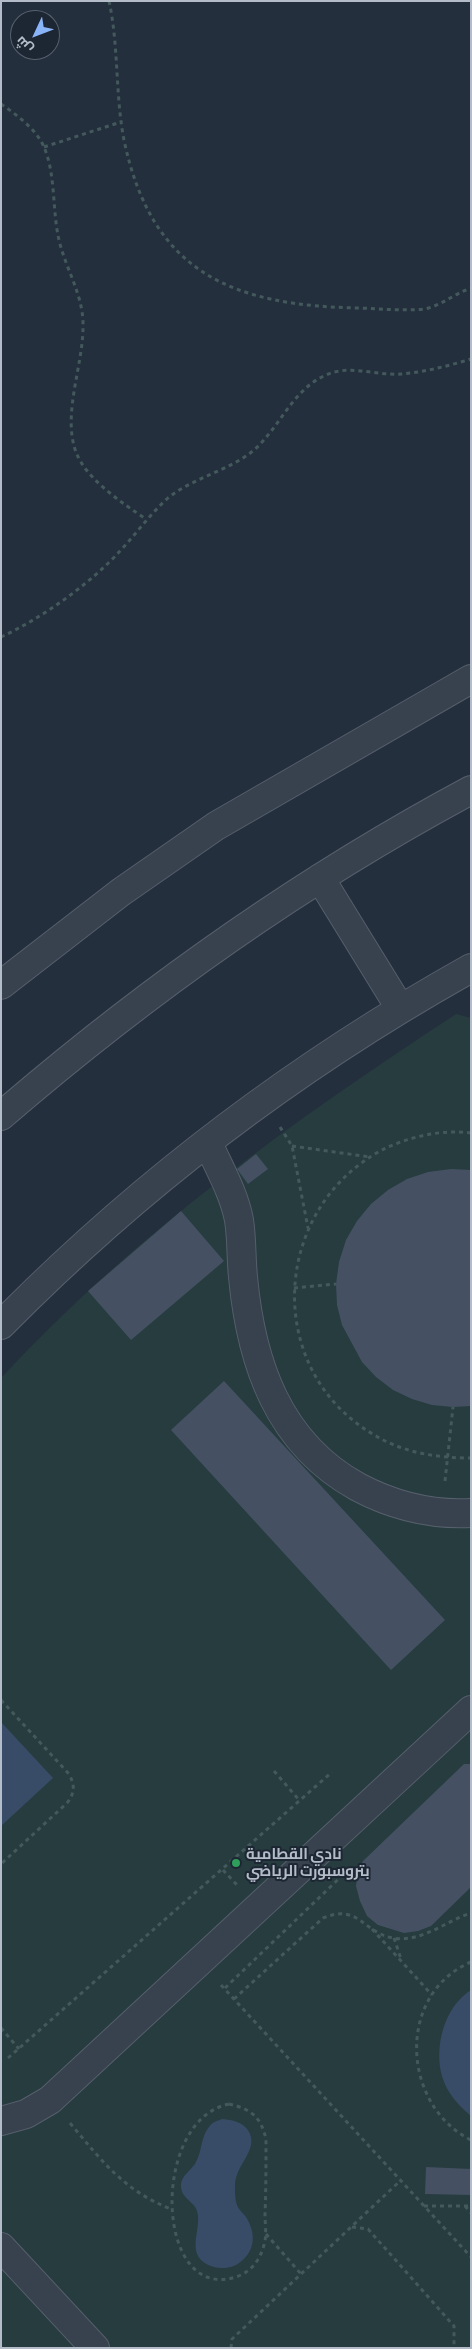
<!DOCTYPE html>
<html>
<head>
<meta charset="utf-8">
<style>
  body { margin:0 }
  #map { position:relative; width:472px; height:2349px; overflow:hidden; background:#242f3e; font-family:"Alegreya Sans",Cairo,sans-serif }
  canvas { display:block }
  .frame { position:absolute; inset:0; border:2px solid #b4bcc9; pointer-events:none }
  .north { position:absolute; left:10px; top:10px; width:50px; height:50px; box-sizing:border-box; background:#1d2633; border:1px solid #59626f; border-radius:50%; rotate:227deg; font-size:14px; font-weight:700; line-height:20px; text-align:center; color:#b4bcc9 }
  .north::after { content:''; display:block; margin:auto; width:18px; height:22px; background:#8ab4f8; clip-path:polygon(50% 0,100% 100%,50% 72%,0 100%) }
</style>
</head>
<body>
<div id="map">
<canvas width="472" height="2349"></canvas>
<div class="frame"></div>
<div class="north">ش</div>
</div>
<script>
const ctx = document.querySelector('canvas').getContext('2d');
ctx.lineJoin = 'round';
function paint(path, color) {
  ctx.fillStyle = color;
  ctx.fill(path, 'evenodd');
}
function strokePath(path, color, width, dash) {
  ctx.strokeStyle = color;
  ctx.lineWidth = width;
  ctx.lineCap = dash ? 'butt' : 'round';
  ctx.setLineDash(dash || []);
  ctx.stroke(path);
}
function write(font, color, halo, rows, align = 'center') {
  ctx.font = font + ' "Alegreya Sans",Cairo,sans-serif';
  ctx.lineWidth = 4;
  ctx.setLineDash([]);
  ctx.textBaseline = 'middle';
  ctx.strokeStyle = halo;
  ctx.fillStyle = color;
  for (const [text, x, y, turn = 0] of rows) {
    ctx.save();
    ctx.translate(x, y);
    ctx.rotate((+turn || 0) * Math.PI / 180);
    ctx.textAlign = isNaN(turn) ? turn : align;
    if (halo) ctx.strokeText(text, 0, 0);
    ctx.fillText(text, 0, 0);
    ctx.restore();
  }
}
paint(new Path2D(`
  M456,1014L471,1018V2348H1V1378C133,1235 294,1120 456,1014Z`), '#263c3f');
paint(new Path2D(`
  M1,1722L53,1778L1,1826Z
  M471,1990V2116C458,2105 447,2093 442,2076C434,2047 444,2007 471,1990Z
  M222,2119C233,2120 245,2122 250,2134C257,2152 235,2165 235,2186C235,2191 235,2200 237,2205C238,2209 243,2213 246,2217C256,2233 256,2251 239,2263C233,2268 222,2269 214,2267C182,2257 203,2230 197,2211C194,2201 182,2199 181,2187C180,2176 192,2170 196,2162C202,2151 201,2136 209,2127C212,2122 217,2121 222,2119Z`), '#394c67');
paint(new Path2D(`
  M256,1154L268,1169L248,1184L237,1169Z
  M451,1169L471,1170V1406L453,1407L432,1405L412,1399L393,1390L376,1377L362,1362L342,1325L337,1305L336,1284L339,1262L346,1240L357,1221L371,1204L388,1190L407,1179L428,1172Z
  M181,1211L224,1261L131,1340L88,1291Z
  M224,1381L445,1620L391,1670L171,1430Z
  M464,1764H471V1887L431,1926L418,1931L404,1933L378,1925L367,1916L360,1901L356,1886L358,1870L363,1861Z
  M426,2167L471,2169V2195L425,2194Z`), '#455162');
const minor = new Path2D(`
  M320,878L400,1008
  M1,985L121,892L216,826L471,679
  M1,1116C146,991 303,880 471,790
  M208,1143C219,1168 234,1193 239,1220C242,1239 241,1258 243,1277C251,1363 278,1443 358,1487C392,1505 431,1515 471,1513
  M1,1325C139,1185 299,1064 471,968
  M1,2121L26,2114L50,2100L471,1710
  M1,2247L95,2348`);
strokePath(minor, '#565f6c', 30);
strokePath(new Path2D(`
  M109,1C119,47 115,94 124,140C152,274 234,306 360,308C382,309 403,311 425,309C442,305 454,294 471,288
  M1,104C17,115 36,129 44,147C56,175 52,210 59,240C66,270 84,296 83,327C83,366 62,415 76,452C86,479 122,503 146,519
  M44,147L121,122
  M1,637C42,618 90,584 120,551C137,533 150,514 168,498C194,477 229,471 254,450C280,427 293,389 326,375C349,364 377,376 401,374C425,372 448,366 471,359
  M280,1127L292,1146L308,1228
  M471,1133C441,1129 408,1137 382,1150C270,1210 263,1372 376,1436C405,1453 437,1458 471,1458
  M292,1146L370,1157
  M294,1288L336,1284
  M445,1481L453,1407
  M1,1700L69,1774C75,1785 75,1793 67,1803L1,1864
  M274,1771L300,1801
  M223,1870L237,1885
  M372,1929L432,1995
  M394,1938L401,1959
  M471,1962C396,1994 401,2105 471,2140
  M221,1985L471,2257
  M225,1988L348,1870
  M234,1999L323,1918C359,1903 363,1933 393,1938C421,1943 446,1921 471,1913
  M1,2028L19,2049
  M8,2058L332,1772
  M229,2104C251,2109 261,2117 266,2139C266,2164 266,2189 265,2215C265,2224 267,2236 264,2245C260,2260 251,2272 236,2277C154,2303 150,2120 229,2104Z
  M70,2123C101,2160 124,2191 171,2209
  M424,2206H471
  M465,2206L471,2213
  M352,2227L368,2229L454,2326V2345L452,2348
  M266,2234L301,2274
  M231,2348L232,2339L400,2181`), '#44595c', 3, [4, 4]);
strokePath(minor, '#38414e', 28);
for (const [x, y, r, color] of [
  [236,1863,5,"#2e9e5b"]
]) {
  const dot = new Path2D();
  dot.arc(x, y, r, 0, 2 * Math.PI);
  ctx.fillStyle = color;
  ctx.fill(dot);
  strokePath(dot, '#1d2633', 2);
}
write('bold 15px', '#b4bcc9', '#1d2633', [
  ["نادي القطامية",246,1854],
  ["بتروسبورت الرياضي",246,1871]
], 'left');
</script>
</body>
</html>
